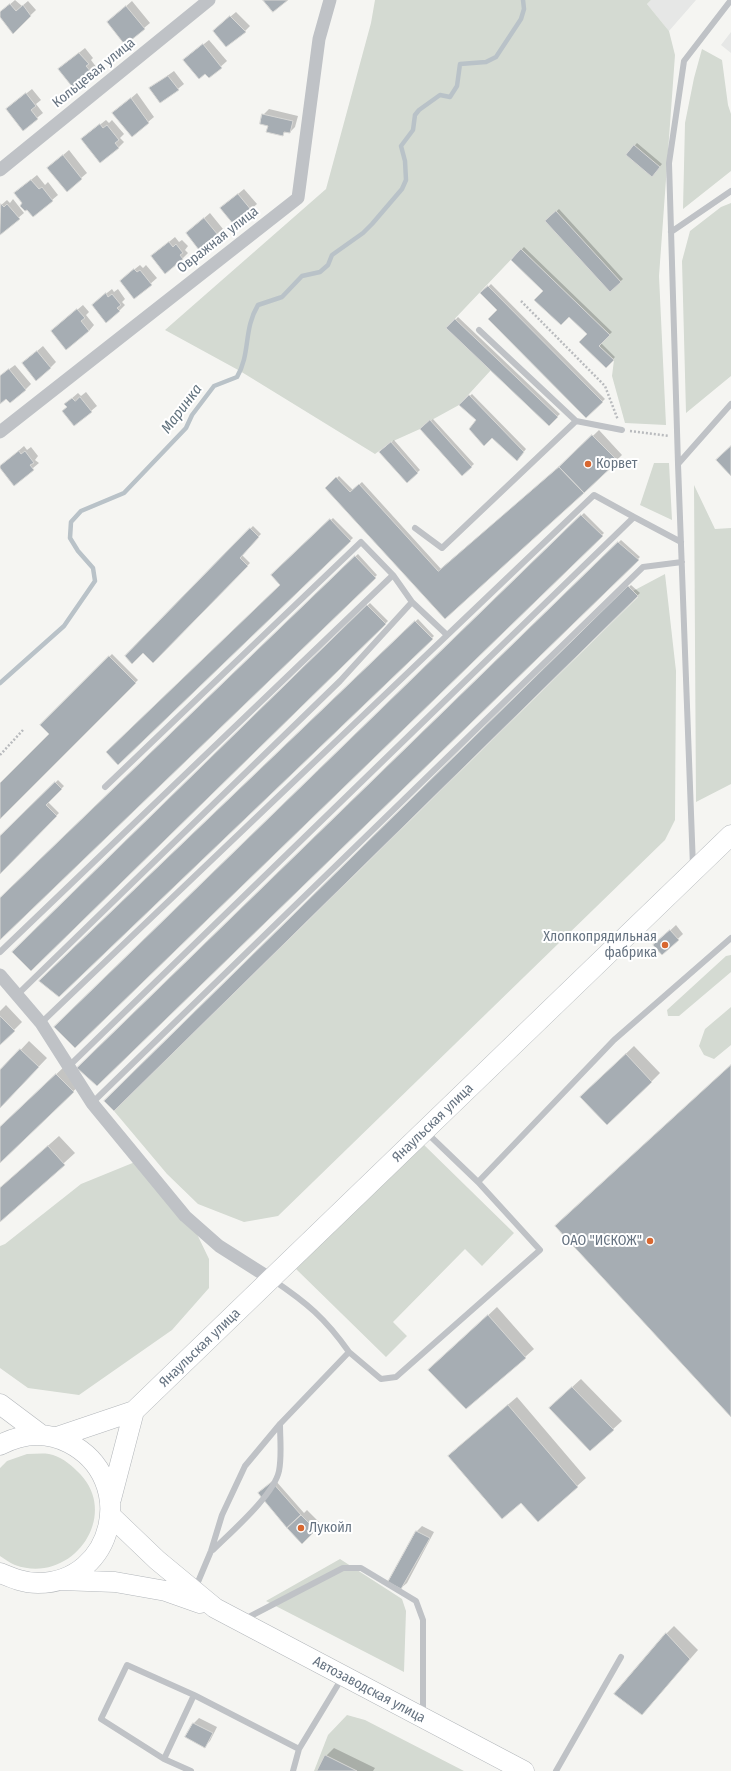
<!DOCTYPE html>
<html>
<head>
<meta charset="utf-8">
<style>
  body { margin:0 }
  canvas { display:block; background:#f5f5f2 }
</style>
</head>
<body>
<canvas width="731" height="1771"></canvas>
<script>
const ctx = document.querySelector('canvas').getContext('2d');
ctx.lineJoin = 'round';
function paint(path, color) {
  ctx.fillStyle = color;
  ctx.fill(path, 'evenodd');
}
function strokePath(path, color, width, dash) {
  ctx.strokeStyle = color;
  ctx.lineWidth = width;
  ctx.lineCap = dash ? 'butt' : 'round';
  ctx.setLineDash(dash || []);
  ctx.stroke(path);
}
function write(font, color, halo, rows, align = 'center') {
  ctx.font = font + ' "Fira Sans Condensed",sans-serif';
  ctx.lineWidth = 4;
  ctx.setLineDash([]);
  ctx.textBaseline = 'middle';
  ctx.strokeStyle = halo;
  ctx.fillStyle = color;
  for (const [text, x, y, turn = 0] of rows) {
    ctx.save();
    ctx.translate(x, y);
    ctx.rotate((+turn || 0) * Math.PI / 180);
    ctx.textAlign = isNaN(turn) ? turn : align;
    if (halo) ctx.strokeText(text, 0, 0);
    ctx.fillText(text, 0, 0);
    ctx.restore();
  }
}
paint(new Path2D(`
  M651,0H696L669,31L647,4Z
  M731,32V53L721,45Z`), '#e6e7e6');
paint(new Path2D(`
  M375,0H651L647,4L669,31L675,55L659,276L666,425L625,423L612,376L614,360L599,346L610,335L521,249L446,328L491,370L459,405L428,422L420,429L391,442L375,454L240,371L165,330L326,189L371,23Z
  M702,49L722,60L728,105L731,114V171L683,209L685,123L694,78Z
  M731,203V376L686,413L682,261L690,231L721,207Z
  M654,463H669L672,520L640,505Z
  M694,485L715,529L731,528V784L696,802Z
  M665,574L676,671L675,820L665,840L278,1216L244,1222L198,1204L167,1174L114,1111L638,597L633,591Z
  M731,955V972L679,1016H668L667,1010L726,956Z
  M731,1007V1045L714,1059L704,1055L699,1046L705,1029Z
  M421,1142L514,1233L482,1266L465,1249L393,1322L407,1336L386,1357L296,1269Z
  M135,1162L196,1232L209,1259V1288L172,1330L79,1395L28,1388L0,1368V1246L5,1244L81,1184Z
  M27,1454C34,1454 42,1453 49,1454C60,1456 69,1463 77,1471C123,1513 73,1586 15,1565C10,1563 5,1559 0,1556V1468L7,1461Z
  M340,1559L402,1599L406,1611L404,1672L266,1601Z
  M347,1715L365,1720L464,1771H314L328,1735Z`), '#d4dad2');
paint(new Path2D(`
  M15,0L22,6L28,1L36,10L13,32L0,16V13Z
  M132,1L150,23L144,28L108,22Z
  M236,12L250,26L245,31L219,26Z
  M209,40L227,61L209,77L190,55Z
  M85,48L93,58L91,60L97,68L92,73L65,64Z
  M174,71L184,84L169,96L150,88Z
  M32,89L41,100L36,104L43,113L23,129L13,104Z
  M137,93L154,117L148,122L114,113Z
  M269,109L298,116L295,127L290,132L286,131L283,134L269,125L263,115Z
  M106,120L109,123L112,120L124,134L120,138L124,142L118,148L88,134Z
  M637,143L662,164L652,176L627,154Z
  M69,150L87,173L67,190L48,168Z
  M37,175L45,185L48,182L58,195L52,200L24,203L21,188Z
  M244,189L257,204L234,224L227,203Z
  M13,199L24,213L0,233V206L7,200L10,203Z
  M559,209L623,279L610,291L546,221Z
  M210,213L223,229L199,248L187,233Z
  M175,237L179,242L182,240L188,246L185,250L188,253L182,259L158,251Z
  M524,247L612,332L601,343L615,357L606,367L588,334L512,260Z
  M140,265L143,268L146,265L157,278L134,298L126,276Z
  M491,284L605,399L586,417L498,310L482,293Z
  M112,289L114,292L118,289L125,299L122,302L125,305L119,311L98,300Z
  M83,305L89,312L86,315L94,325L89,331H52Z
  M458,317L560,414L549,424L448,328Z
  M43,346L56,362L50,368L29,358Z
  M15,365L31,384L25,390L6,398L0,403V376Z
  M86,392L97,406L91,411L68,407L71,399L78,393L81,396Z
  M472,394L526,449L519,458L460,405Z
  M433,419L474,464L463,474L421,429Z
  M599,430L622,455L583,493L445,618L327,488L339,476L353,490L362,482L441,569L562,466Z
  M394,440L420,470L407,482L381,452Z
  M24,446L27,450L31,447L38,456L35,460L39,463L14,484L0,467Z
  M584,513L604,533L75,1047L55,1027Z
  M333,518L353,538L118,764L282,585L273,575Z
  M253,526L261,534L241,554L250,563L153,662L143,652L126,656Z
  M621,540L640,557L97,1084L80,1066Z
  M358,554L377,575L0,939V900Z
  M631,585L640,593L114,1109L106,1101Z
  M370,603L388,621L31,970L13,952Z
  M418,619L434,636L59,996L40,981Z
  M112,654L138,680L0,818V785L51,734L42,725Z
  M58,780L64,786L48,802L59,813L0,872V838Z
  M676,925L683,934L662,954L660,940Z
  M6,1005L22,1022L0,1044V1011Z
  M29,1041L47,1058L0,1107V1072Z
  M634,1046L660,1073L651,1082L589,1089Z
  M68,1063L84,1081L0,1161V1128Z
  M59,1136L75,1153L0,1221V1188Z
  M497,1307L534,1349L525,1357L438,1362Z
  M581,1379L622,1421L590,1450L558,1400Z
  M517,1397L586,1478L538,1521L521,1501L457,1448Z
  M275,1480L304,1513L307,1510L321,1524L302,1543L260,1493Z
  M422,1526L434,1532L407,1583L401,1588L389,1581L417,1531Z
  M674,1626L698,1650L642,1714L666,1634Z
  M199,1718L217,1727L210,1741L205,1746L187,1737L194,1723Z
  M334,1748L375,1768L373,1771H318L326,1756Z`), '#0003');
strokePath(new Path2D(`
  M0,683L64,626L95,581L93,568L78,551L70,538L71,522L81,511L124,493L186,428L192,415L214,386L237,377C251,353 243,330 258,305L282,297L302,276L320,272L328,265L332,255L363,233L372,224L402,189L406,180L405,161L401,146L413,130L415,115L419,110L440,95L450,97L457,86L460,64L486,62L496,57L521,19L524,9L523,0`), '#b9c2c8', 4.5);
const building = new Path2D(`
  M263,0H288L273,12Z
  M10,4L16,11L23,5L31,16L13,34L0,17V12Z
  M126,6L145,29L125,45L107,22Z
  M230,16L246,32L226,47L213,31Z
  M203,44L222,68L209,78L205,74L199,79L183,60Z
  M79,53L89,64L86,66L93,74L74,89L58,69Z
  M168,76L179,90L160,103L149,88Z
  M26,93L36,106L31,110L38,119L23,131L6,109Z
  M131,98L149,123L132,137L112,113Z
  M262,114L293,121L290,133L284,132L283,136L266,132L268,126L260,124Z
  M100,124L103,128L107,125L119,140L115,143L119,148L100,163L81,139Z
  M634,145L660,167L652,177L626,155Z
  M63,155L82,179L67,192L47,168Z
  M31,180L39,189L42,187L53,201L33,217L27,210L25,211L20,206L22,203L14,193Z
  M238,194L252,211L234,225L220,208Z
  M1,204L4,207L7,204L20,219L0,235Z
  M556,211L621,282L610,292L545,221Z
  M204,218L218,235L199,250L186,233Z
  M169,242L173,247L176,244L183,253L180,255L183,259L165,274L151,256Z
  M521,249L610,335L599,346L614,360L606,368L579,342L587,334L569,317L561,325L534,300L543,291L511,260Z
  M134,269L137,272L140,270L152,285L134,299L120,281Z
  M488,286L603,402L586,418L488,319L497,310L480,293Z
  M106,293L108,297L112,294L121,305L117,308L120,311L106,323L92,305Z
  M77,309L85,318L81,321L89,331L66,350L51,331Z
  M455,319L558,417L549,426L446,328Z
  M37,351L51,368L36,381L22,363Z
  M9,369L26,390L10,403L6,399L0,404V376Z
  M469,395L524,452L517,461L492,438L484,446L469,429L476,420L459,405Z
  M80,397L92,412L74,426L62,411L67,407L64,404L72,398L75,401Z
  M430,420L472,467L462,476L420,429Z
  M592,435L618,461L584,493L559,467Z
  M391,442L418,473L407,483L379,452Z
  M731,446V476L716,460Z
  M19,451L21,454L25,451L34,463L30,465L34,470L14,486L0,468V466Z
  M559,467L584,493L445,619L325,488L336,477L350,492L359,484L438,571Z
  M581,515L603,536L75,1048L54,1027Z
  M330,519L351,541L118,765L106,752L280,585L271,575Z
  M250,528L259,537L240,558L248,566L153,663L143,653L132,664L125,656Z
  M618,542L639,560L97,1086L77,1068Z
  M355,556L376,578L0,940V898Z
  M628,586L638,596L114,1111L104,1101Z
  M367,605L386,624L31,971L12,952Z
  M415,621L433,639L59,997L39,981Z
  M109,656L136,683L0,819V783L49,734L40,725Z
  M55,782L62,789L46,805L57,816L0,874V836Z
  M670,930L679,940L662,955L653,945Z
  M0,1016L15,1031L0,1045Z
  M20,1049L39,1067L0,1108V1070Z
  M626,1054L652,1082L607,1125L580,1097Z
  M731,1065V1417L555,1226Z
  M56,1074L74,1092L0,1163V1127Z
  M48,1146L65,1165L0,1222V1188Z
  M488,1315L526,1358L466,1409L428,1370Z
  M572,1387L614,1430L590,1451L549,1408Z
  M508,1405L578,1487L538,1522L521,1503L502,1519L448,1456Z
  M272,1482L301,1515L287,1528L258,1493Z
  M301,1515L316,1530L302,1544L287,1528Z
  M416,1531L430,1538L401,1589L388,1582Z
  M666,1633L690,1659L642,1715L614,1694Z
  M193,1723L213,1733L205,1748L185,1737Z
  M325,1755L357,1771H317Z`);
paint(building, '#a6adb3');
strokePath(building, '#d7d7d5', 1);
const primary = new Path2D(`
  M0,1404L40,1434
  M57,1437L134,1411L731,835
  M0,1445C23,1433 46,1431 69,1443C139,1479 114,1583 38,1583C24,1583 12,1578 0,1573
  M111,1499L134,1411
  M111,1516L157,1560L215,1608L524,1771
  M61,1580L115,1582L166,1591L200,1603`);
strokePath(primary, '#b2b6ba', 21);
strokePath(new Path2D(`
  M521,301L605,386L618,420
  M630,431L669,436
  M0,755L23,730`), '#b9bbbe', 2.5, [2, 2]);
strokePath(new Path2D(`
  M731,0L684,61L669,163L678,464L731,404
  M671,232L731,191
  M479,330L576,421L622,430
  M678,464L693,867
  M415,528L442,548L576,421
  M105,787L361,542L393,575
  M0,952L393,575L412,602
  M17,995L340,681L412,602L447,635
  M41,1023L594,495L634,517
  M68,1067L634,517L681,542
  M92,1103L643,567L682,562
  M427,1133L478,1182L614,1040L731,938
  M349,1352L381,1379L396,1377L540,1250L478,1182
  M213,1550C231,1532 274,1495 279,1471C282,1456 280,1439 280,1424
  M195,1589L211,1551L222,1515L245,1466L280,1424L349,1352C325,1318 307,1303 273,1280
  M245,1619L343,1568H361L416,1601L423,1620V1714
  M164,1759L194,1695
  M191,1771L164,1759L101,1719L127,1665L194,1695L299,1749
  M293,1771L299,1749L342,1678
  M556,1771L621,1657`), '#bfc2c6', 6);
strokePath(new Path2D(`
  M0,170L209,0
  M0,432L298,198L319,39L330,0
  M0,975L41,1023L92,1103L185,1216L219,1246L271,1279`), '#bfc2c6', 13);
strokePath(primary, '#fff', 20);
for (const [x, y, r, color] of [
  [588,464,4,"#d86730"],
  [665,945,4,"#d86730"],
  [650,1241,4,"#d86730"],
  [301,1528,4,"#d86730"]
]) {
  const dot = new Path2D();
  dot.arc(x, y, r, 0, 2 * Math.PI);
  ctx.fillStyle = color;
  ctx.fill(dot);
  strokePath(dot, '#fff', 1.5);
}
write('14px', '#667381', '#fff', [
  ["Кольцевая улица",94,73,-39],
  ["Овражная улица",218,240,-38],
  ["Янаульская улица",433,1123,-44],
  ["Янаульская улица",200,1348,-44],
  ["Автозаводская улица",369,1690,28]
]);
write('14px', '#667381', '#fff', [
  ["Корвет",596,464],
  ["Хлопкопрядильная",657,937,"right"],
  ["фабрика",657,953,"right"],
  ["ОАО \"ИСКОЖ\"",642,1241,"right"],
  ["Лукойл",309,1528]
], 'left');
write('italic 15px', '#62737e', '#fff', [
  ["Маринка",182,409,-53]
]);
</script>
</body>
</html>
